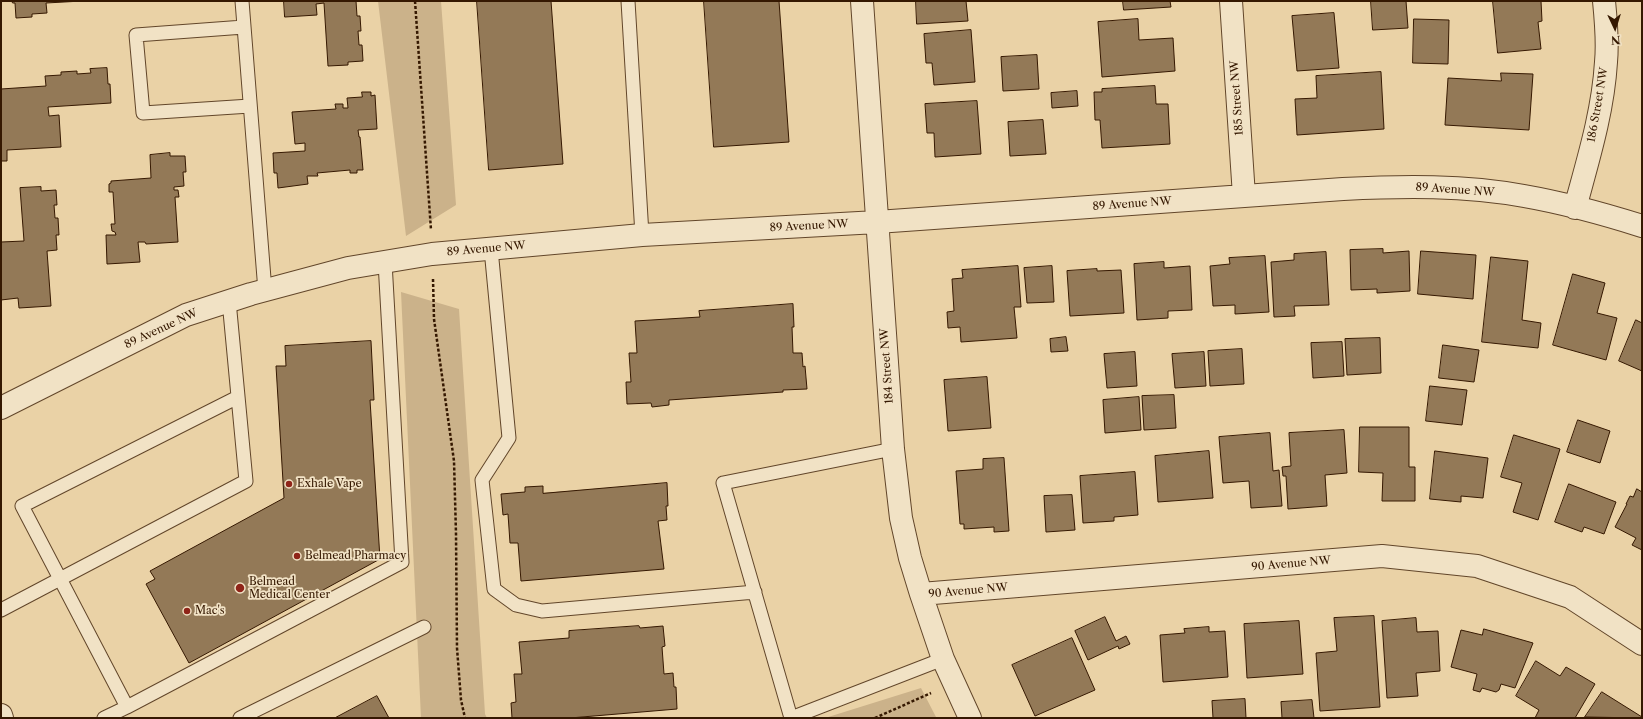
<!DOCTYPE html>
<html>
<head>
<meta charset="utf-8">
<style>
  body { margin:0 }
  #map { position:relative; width:1643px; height:719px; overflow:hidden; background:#ead2a6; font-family:"Libre Caslon Text",serif }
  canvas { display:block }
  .frame { position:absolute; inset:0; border:2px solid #351801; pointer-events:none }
  .north { position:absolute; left:1595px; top:8px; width:40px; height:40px; -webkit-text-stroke:3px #f1e2c5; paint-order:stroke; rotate:176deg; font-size:11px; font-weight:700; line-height:16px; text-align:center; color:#351801 }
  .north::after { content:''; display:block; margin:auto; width:14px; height:18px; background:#351801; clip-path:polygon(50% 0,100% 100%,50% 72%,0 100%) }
</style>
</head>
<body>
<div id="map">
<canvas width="1643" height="719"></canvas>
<div class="frame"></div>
<div class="north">N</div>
</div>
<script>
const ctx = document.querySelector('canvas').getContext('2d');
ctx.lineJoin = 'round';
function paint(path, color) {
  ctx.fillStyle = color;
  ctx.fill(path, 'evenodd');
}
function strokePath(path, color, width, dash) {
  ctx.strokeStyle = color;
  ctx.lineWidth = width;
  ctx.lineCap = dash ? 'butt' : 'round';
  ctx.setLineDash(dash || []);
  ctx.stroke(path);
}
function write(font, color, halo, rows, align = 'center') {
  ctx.font = font + ' "Libre Caslon Text",serif';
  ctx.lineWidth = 3.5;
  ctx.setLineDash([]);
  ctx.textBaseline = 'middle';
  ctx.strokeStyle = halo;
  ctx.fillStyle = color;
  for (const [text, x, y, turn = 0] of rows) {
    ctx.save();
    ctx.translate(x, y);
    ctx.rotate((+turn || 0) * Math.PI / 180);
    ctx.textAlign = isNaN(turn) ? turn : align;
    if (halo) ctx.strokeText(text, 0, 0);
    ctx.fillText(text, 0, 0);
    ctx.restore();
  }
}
paint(new Path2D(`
  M378,1H441L456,205L406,236Z
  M401,292L459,309L485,714L487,718H421Z
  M921,688L936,717L825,718Z`), '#cbb28a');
const building = new Path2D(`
  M12,1H82L46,3L47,13L32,14V17L16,18L15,3H13Z
  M284,1H356L357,16H360L361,31H358L359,45H362L363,61L348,62V65L328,66L324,3L316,4L317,15L285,17Z
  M477,1H551L563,164L489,170Z
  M704,1H779L789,142L714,147Z
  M916,1H966L968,21L917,24Z
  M1123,1H1170L1171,7L1124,10Z
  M1371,1H1406L1408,28L1373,30Z
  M1493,1H1541L1542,21L1538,22L1541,49L1498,53Z
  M1334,13L1339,68L1297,71L1292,16Z
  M1138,19L1139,40L1173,38L1175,71L1102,77L1098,22Z
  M1414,19L1449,20L1448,64L1413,63Z
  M971,30L975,82L934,85L932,63H926L924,34Z
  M1037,55L1039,89L1003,91L1001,57Z
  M107,68L108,84H110L111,103L48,107L49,116L59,115L61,147L7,150V161H1V89L46,86L45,76L61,75V72L77,71V74L91,73L90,69Z
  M1381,72L1384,129L1297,135L1295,99L1317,98L1316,76Z
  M1501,73L1533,74L1529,130L1445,125L1448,78L1501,81Z
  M1155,86L1156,104H1168L1170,144L1102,148L1100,120H1095L1094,92H1102V89Z
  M1077,91L1078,106L1052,108L1051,93Z
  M362,92H371V96L375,95L377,129L358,130L359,137H360L363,170H357V173H350V170L317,173L318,176H307L308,184L278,188L277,173H274L273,153L305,151V143L295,144L292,112L336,109L335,104H343V108H348L347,98L362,97Z
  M977,101L981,154L935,157L934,133H927L925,104Z
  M1043,120L1046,154L1010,156L1008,122Z
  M170,153V156H185L186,172H183L184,186L174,187V190H178L179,197H175L178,242L146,244L145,242H138L140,262L107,264L106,235H116L115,232L112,231L111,224H115L113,192H109V184L111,183V181L151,178L150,155Z
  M41,187V191L56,190L57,205H54L55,218H58L59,235H56L57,250L47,251L51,306L19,308L18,298L1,300V242L24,241L20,188Z
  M1383,249V253L1409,251L1410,291L1377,293V289L1351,290L1350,250Z
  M1421,251L1476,255L1473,299L1418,294Z
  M1326,252L1329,305L1294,306L1295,316L1274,317L1271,262L1294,260V254Z
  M1265,256L1269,312L1235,314V305L1213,306L1210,266L1230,264L1229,258Z
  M1491,257L1528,261L1522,320L1541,323L1538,348L1482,342Z
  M1164,262V268L1190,266L1192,310L1168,311V318L1137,320L1134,264Z
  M1018,266L1021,307H1014L1017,338L961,342L960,327L948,328L947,312L954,311L952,279L963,278L962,270Z
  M1052,266L1054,302L1027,303L1024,268Z
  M1097,269V271L1121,270L1124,313L1070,316L1067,271Z
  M1573,274L1605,283L1597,313L1617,318L1606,360L1553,345Z
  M793,304L794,327H792L793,353H802L803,367L805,366L807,389L783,390V392L669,400V405L652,407L651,403L627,404L626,382H631L629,353H637L635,321L700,317L699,311Z
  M1636,320L1642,323V371L1619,361Z
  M1066,337L1068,351L1051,352L1050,339Z
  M1380,338L1381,373L1347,375L1345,339Z
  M371,341L374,400H370L380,559L189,663L146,584L155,579L150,571L284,498L276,366H286L285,346Z
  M1342,342L1344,376L1313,378L1311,343Z
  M1443,345L1479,350L1474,382L1439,378Z
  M1242,349L1244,384L1210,386L1208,351Z
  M1135,352L1137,386L1107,388L1104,354Z
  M1204,352L1206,386L1175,388L1172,354Z
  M987,377L991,428L948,431L944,380Z
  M1430,386L1467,390L1462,425L1426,421Z
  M1174,395L1176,428L1144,430L1142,396Z
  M1139,397L1141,430L1105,433L1103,400Z
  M1578,420L1610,431L1600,463L1567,452Z
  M1360,427H1409V467H1415V501H1382L1383,473L1359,472Z
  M1344,430L1347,473L1325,475L1327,506L1288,509L1286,476H1283L1282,467L1291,466L1289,433Z
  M1270,433L1273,471L1279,470L1282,506L1251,508L1249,481L1223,483L1219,437Z
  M1514,435L1560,449L1538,520L1513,512L1522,483L1501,477Z
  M1209,451L1213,498L1158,502L1155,456Z
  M1435,451L1488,458L1483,498L1461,496V502L1430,499Z
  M1004,458L1009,531L994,532V527L964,529V524H960L956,471L983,469V459Z
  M1135,472L1138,515L1114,517V521L1083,523L1080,476Z
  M667,483L668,506H666L667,520L658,521L664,569L521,581L518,543H510L508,514L503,515L501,494L525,492V487L543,486V493Z
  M1569,484L1616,502L1604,534L1584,527L1582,532L1555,522Z
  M1637,489L1642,492V550L1632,545L1636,538L1615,527L1627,504H1626L1630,496L1633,497Z
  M1072,495L1075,530L1046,532L1044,496Z
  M1374,616L1380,707L1320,711L1316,653L1337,651L1334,618Z
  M1105,617L1116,641L1126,636L1130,644L1119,649L1118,646L1088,660L1075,631Z
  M1416,618L1417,632L1438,631L1440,671L1416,673L1418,696L1387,698L1382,621Z
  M1299,621L1303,674L1247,678L1244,624Z
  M639,626L640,628L663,626L665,646L662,647L664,674L673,673L674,687H676L677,709L570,718H512L511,703L516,702L514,674H522L519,642L569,638V631Z
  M1209,627V632L1225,631L1228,677L1163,682L1160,635L1185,633L1184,629Z
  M1484,629L1533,643L1515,688L1501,684L1499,690L1496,692L1482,688L1480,692L1473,690L1477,674L1451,667L1461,630L1482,635Z
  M1072,638L1095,690L1035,716L1012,665Z
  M1536,661L1560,676L1566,667L1595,684L1575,718H1535L1539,710L1516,696Z
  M1602,692L1642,717V718L1585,717Z
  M377,696L389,718H335Z
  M1245,699L1246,718H1213L1212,701Z
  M1312,700L1314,718H1282L1281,702Z`);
paint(building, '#937957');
strokePath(building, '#351801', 1);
const service = new Path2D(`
  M242,1L265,291
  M628,1L642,235
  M244,27L136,35L143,113L250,106
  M491,249L509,438L482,480L494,589L516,605L542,611L755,592
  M1,610L246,481L229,301
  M127,707L402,562L385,262
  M104,718L127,707L22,506L238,397
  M240,718L424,627
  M791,718L723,483L893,449
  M791,718L943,659`);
const minor = new Path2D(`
  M862,1L893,449L901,518L910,558L921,594L943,659L970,718
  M1231,1L1244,196
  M1575,208C1588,160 1603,112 1606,62C1608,42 1606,21 1604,1
  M1,408L186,315L251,294L348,268L432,254L642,235L877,222L1343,189C1403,186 1464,185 1524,196C1564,203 1604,214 1642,226
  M921,594L1382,556L1477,566L1570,597L1642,644`);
const tertiary = new Path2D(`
  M1,715L2,718`);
strokePath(service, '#62462a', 15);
strokePath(minor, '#62462a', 24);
strokePath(tertiary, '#62462a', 24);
strokePath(new Path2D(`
  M415,1L431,230
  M433,279L434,319L454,461L456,534L457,648L461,700L465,718
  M875,718L931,693`), '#351801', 2.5, [3, 2]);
strokePath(service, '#f1e2c5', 13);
strokePath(minor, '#f1e2c5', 22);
strokePath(tertiary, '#f1e2c5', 22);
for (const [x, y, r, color] of [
  [289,484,4,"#8f2418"],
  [297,556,4,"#8f2418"],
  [240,588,5,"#8f2418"],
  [187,611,4,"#8f2418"]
]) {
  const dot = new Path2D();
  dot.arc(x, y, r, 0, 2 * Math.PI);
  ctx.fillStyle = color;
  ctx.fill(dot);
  strokePath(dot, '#f1e2c5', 1.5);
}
write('11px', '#351801', '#f1e2c5', [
  ["185 Street NW",1237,98,-94],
  ["186 Street NW",1598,105,-80],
  ["89 Avenue NW",1455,190,4],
  ["89 Avenue NW",1132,204,-4],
  ["89 Avenue NW",809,226,-3],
  ["89 Avenue NW",486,249,-5],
  ["89 Avenue NW",161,329,-25],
  ["184 Street NW",887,366,-94],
  ["90 Avenue NW",1291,564,-5],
  ["90 Avenue NW",968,591,-5]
]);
write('11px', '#351801', '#f1e2c5', [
  ["Exhale Vape",297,484],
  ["Belmead Pharmacy",305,556],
  ["Belmead",249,582],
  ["Medical Center",249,595],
  ["Mac's",195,611]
], 'left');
</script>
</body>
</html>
